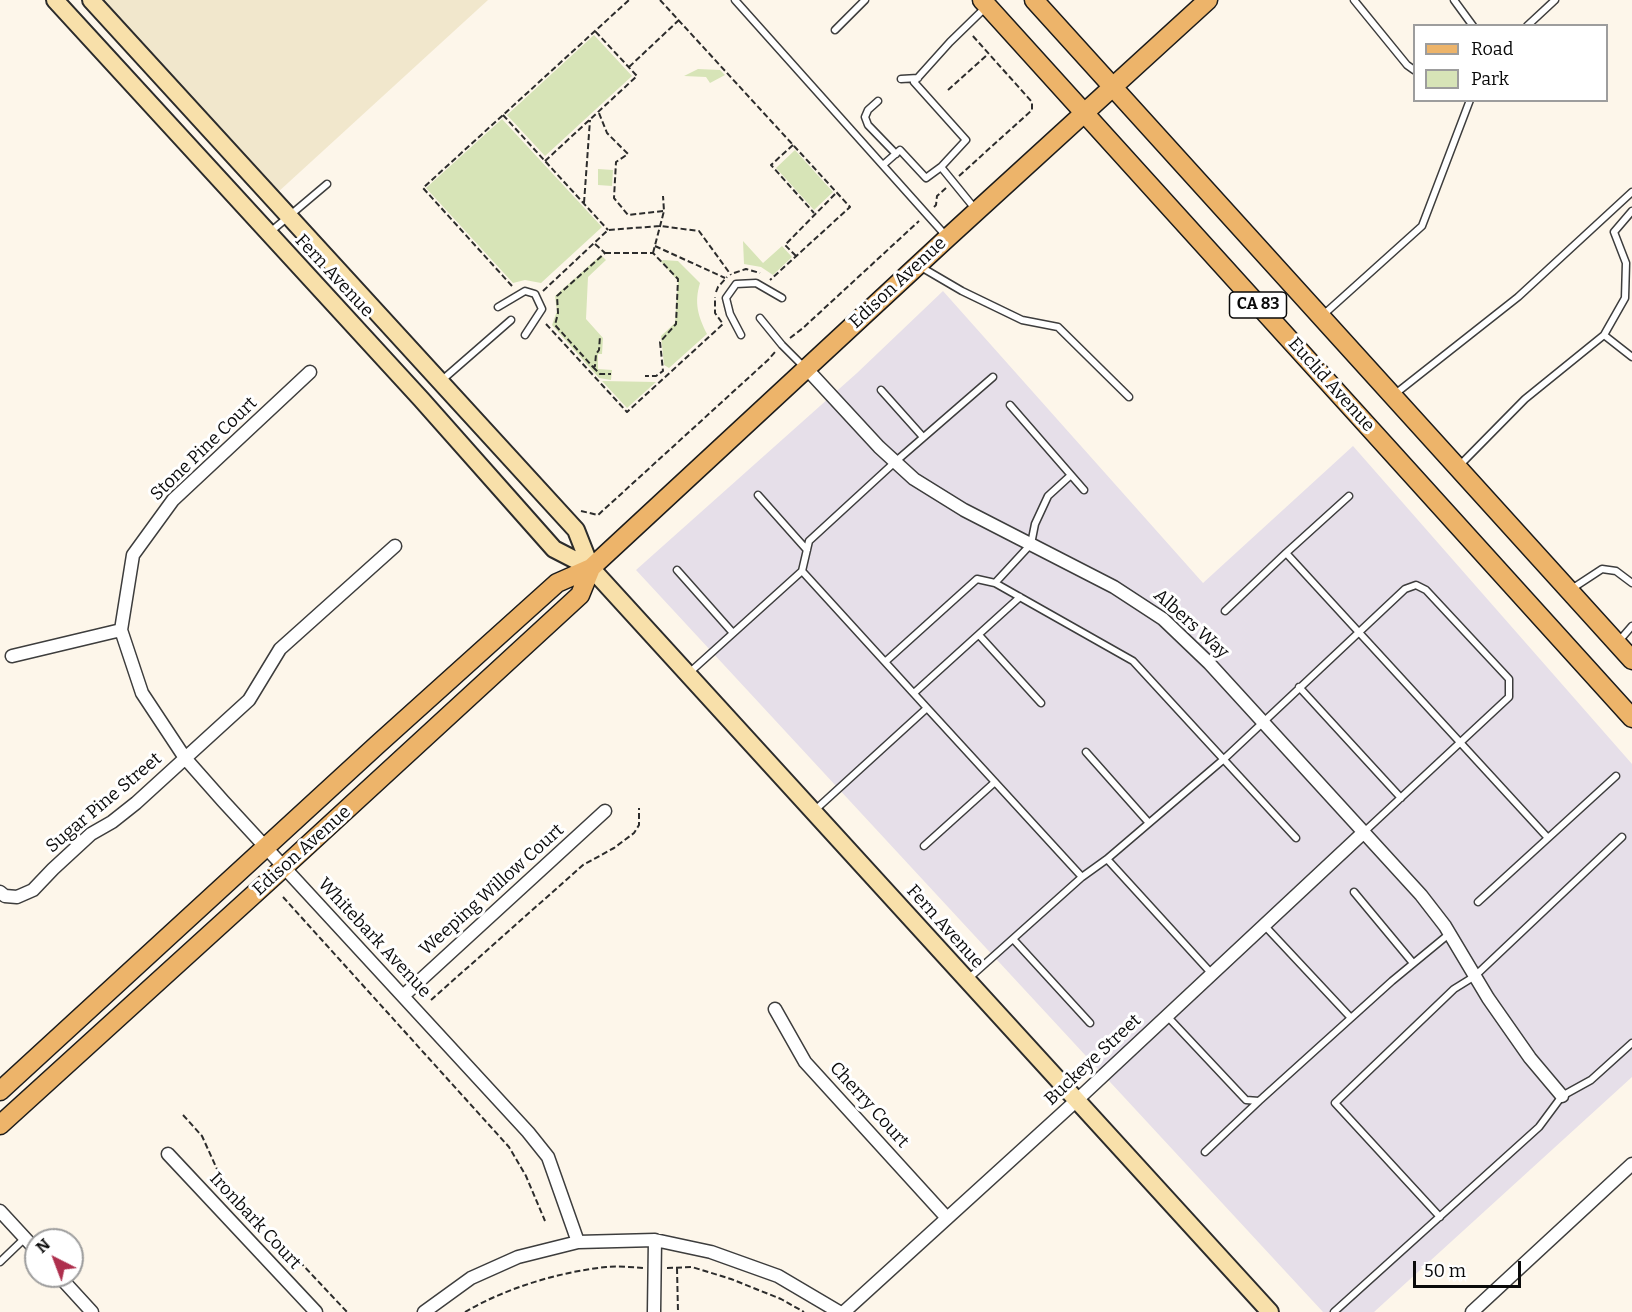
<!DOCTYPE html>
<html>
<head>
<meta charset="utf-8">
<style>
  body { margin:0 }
  #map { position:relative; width:1632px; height:1312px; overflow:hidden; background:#fdf6ea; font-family:Bitter,serif }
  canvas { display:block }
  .legend { position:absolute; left:1413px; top:24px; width:195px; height:78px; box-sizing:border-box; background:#fff; border:2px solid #9d9d9d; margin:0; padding:8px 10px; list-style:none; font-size:18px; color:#0a0a0a }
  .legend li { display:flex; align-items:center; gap:12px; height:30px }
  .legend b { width:30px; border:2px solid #9d9d9d }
  .north { position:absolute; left:24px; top:1228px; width:60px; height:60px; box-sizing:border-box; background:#fff; border:2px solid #9d9d9d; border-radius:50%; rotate:318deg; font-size:16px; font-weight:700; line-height:24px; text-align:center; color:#0a0a0a }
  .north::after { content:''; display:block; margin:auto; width:21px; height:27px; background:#ae2f4d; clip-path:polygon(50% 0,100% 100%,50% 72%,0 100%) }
  .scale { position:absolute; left:1413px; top:1261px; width:108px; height:27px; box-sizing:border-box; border:3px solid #0a0a0a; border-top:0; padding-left:8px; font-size:18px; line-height:21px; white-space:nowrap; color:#0a0a0a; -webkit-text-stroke:4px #fff; paint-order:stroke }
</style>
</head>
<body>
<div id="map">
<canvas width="1632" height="1312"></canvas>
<ul class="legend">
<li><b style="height:8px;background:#edb46a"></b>Road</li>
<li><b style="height:16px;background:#d7e4b7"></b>Park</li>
</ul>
<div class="north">N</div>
<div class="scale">50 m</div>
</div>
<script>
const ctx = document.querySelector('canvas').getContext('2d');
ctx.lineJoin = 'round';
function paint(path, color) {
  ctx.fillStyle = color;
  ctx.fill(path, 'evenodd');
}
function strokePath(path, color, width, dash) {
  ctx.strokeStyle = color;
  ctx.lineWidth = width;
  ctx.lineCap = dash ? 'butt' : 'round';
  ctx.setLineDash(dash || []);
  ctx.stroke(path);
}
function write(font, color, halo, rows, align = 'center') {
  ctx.font = font + ' Bitter,serif';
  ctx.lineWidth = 6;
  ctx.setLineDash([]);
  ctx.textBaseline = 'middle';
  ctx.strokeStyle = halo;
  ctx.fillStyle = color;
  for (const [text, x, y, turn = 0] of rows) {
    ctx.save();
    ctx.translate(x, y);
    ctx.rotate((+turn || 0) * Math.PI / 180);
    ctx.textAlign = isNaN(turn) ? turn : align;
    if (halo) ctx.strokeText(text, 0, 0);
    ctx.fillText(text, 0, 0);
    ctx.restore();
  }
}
paint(new Path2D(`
  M943,291L1203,583L1353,446L1632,764V1077L1374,1312H1323L636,570L857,373Z`), '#e6dfe9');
paint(new Path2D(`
  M101,0H488L277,193Z`), '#f1e7cc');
paint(new Path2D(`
  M594,35L632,76L545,156L507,115Z
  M698,69L720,70L725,75L710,83L706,77L684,76Z
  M502,119L602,227L541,283L525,280L513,283L426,188Z
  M795,150L833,192L814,210L776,168Z
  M598,169L613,170L612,186L598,185Z
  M743,241L763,263L782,246L792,257L773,275L761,267L744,264Z
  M601,255L606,260L588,277L586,319L603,338L602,354H598V369L612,370L611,380L599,378L552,325L557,311L555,296Z
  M663,260L678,261L700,283C694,303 698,316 707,334L669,368L664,365L661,336L675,323L678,281L661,262Z
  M602,381L656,382L627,408Z`), '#d7e4b7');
const lane = new Path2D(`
  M735,0L947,237
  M1354,0L1407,65L1414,70
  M1454,0L1473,26
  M1527,26L1555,0
  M835,30L865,0
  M901,79L918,78
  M878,101L868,110L865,117L868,125L896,154
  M883,165L900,150L926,178L941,167
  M976,210L941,167L966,140L914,82L950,42L987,6
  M269,233L327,184
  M921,267L962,291L1022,320L1058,327L1129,397
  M498,307L525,291L535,294L542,309L525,335
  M1322,316L1422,226L1470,100
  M760,318L782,345L804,367
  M741,335L730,314L726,298L736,284L756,283L782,298
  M1604,335L1632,357
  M441,381L511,320
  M881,390L923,437
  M1395,394L1518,297L1632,192
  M1010,405L1084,490
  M1458,467L1525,399L1604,335L1625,298L1626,263L1614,232L1632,211
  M758,495L807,550
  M1286,553L1349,496
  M677,570L733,633
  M802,571L809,541L895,462L993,377
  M995,583L1031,544L1035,524L1048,496L1071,475
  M1570,590L1602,569L1616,571L1632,583
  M1225,611L1286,553L1548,838
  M979,635L1041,703
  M1619,641L1632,626
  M885,662L977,579L995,583L1133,661L1296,838
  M689,673L802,571L927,708L814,811
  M1299,687L1401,798
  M914,693L1020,597
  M927,708L1082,877L1107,859L1212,974
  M1086,752L1149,823
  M924,846L995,782
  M1107,859L1224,759L1405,589L1416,585L1426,590L1509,679V697L1364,832
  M1354,892L1413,963
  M1478,902L1616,776
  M1264,925L1351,1018
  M1013,939L1090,1023
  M968,979L1082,877
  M1167,1016L1246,1100L1259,1101L1392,981L1449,934
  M1205,1152L1259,1101
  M1440,1217L1335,1103L1454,989L1475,976L1622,837
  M0,1262L25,1238
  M1334,1312L1539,1127L1562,1096L1591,1080L1632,1043`);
const street = new Path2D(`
  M806,368L879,447L914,479L964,510L1114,587L1163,619L1209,663L1421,895L1445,926L1488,998L1530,1058L1562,1096
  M310,372L173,500L133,555L121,630L142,693L185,758L223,801L528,1132L548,1157L578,1242
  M12,656L121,630
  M0,892L5,896L17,897L33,890L53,869L91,834L112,822L136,803L249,700L280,649L395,546
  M403,996L605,811
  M775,1009L805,1062L947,1218
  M168,1154L316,1312
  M0,1211L36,1250
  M59,1276L92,1312
  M424,1312L471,1278L518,1257L578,1242L655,1240L711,1252L778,1276L839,1312
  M654,1312L655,1240
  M844,1312L1077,1100L1364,832
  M1472,1312L1632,1164`);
const secondary = new Path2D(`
  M55,0L421,399L554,549L591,568
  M91,0L576,530L591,568L1270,1312`);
const primary = new Path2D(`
  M982,0L1632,718
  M1034,0L1632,660
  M0,1091L377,745L557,583L591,568L944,241L1208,0
  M0,1125L284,867L580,595L591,568`);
strokePath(lane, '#3d3d3d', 9);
strokePath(street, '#3d3d3d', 15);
strokePath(secondary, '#2c2c2c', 20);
strokePath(primary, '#1b1b1b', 21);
strokePath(new Path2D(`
  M660,0L850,207L770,280
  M629,67L679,20
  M948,90L988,54
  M599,113L607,133L628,154L616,162L614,198L628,215L664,211
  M503,115L608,230
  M793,145L771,165L814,213
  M545,161L637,76L595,31
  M959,176L1032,110V102L972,35
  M584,203L590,120
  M934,207L936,205L937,196L946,188
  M595,244L605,253L557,296L558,313L555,325L593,367L595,366L596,354L599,350L600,336
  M655,246L725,278
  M605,253H653L678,279L676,324L660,342L663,371L656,376H645
  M653,253L664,211L663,196
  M796,256L785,245L837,192
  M734,273L746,269L760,273
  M512,286L423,188L629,0
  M543,291L608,230L660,226L699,231L731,275
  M716,292L718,287L727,277
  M546,324L627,412L723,324L715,313V297
  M790,338L803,328L919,221
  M593,367L600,374H611
  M581,511L598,515L768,360L775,352
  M283,897L509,1147L526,1176L545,1221
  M431,1000L583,865L614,848L634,833L639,825V808
  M183,1115L202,1136L221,1178L347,1312
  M667,1268L692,1267L731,1279L781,1299L804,1312
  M677,1268L678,1312
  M465,1312C506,1288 559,1272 606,1267C618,1266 631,1267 643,1268`), '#2c2c2c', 2, [6, 3]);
strokePath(lane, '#fff', 6);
strokePath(street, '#fff', 12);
strokePath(secondary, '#f8e0aa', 16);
strokePath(primary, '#edb46a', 18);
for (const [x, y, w] of [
  [1258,305,57]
]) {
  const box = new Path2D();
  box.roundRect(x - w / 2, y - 13, w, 26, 4.5);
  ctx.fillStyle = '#fff';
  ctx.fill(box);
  strokePath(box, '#0a0a0a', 1.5);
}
write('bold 16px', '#0a0a0a', null, [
  ["CA 83",1258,305]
]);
write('18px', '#0a0a0a', '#fff', [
  ["Fern Avenue",334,276,47],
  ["Edison Avenue",898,283,-43],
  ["Euclid Avenue",1331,385,48],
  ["Stone Pine Court",204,449,-44],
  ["Albers Way",1191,624,42],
  ["Sugar Pine Street",104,803,-40],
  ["Edison Avenue",302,851,-42],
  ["Weeping Willow Court",492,890,-42],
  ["Fern Avenue",945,927,48],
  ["Whitebark Avenue",374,938,47],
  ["Buckeye Street",1093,1060,-43],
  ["Cherry Court",869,1105,48],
  ["Ironbark Court",255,1221,47]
]);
</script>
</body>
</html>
